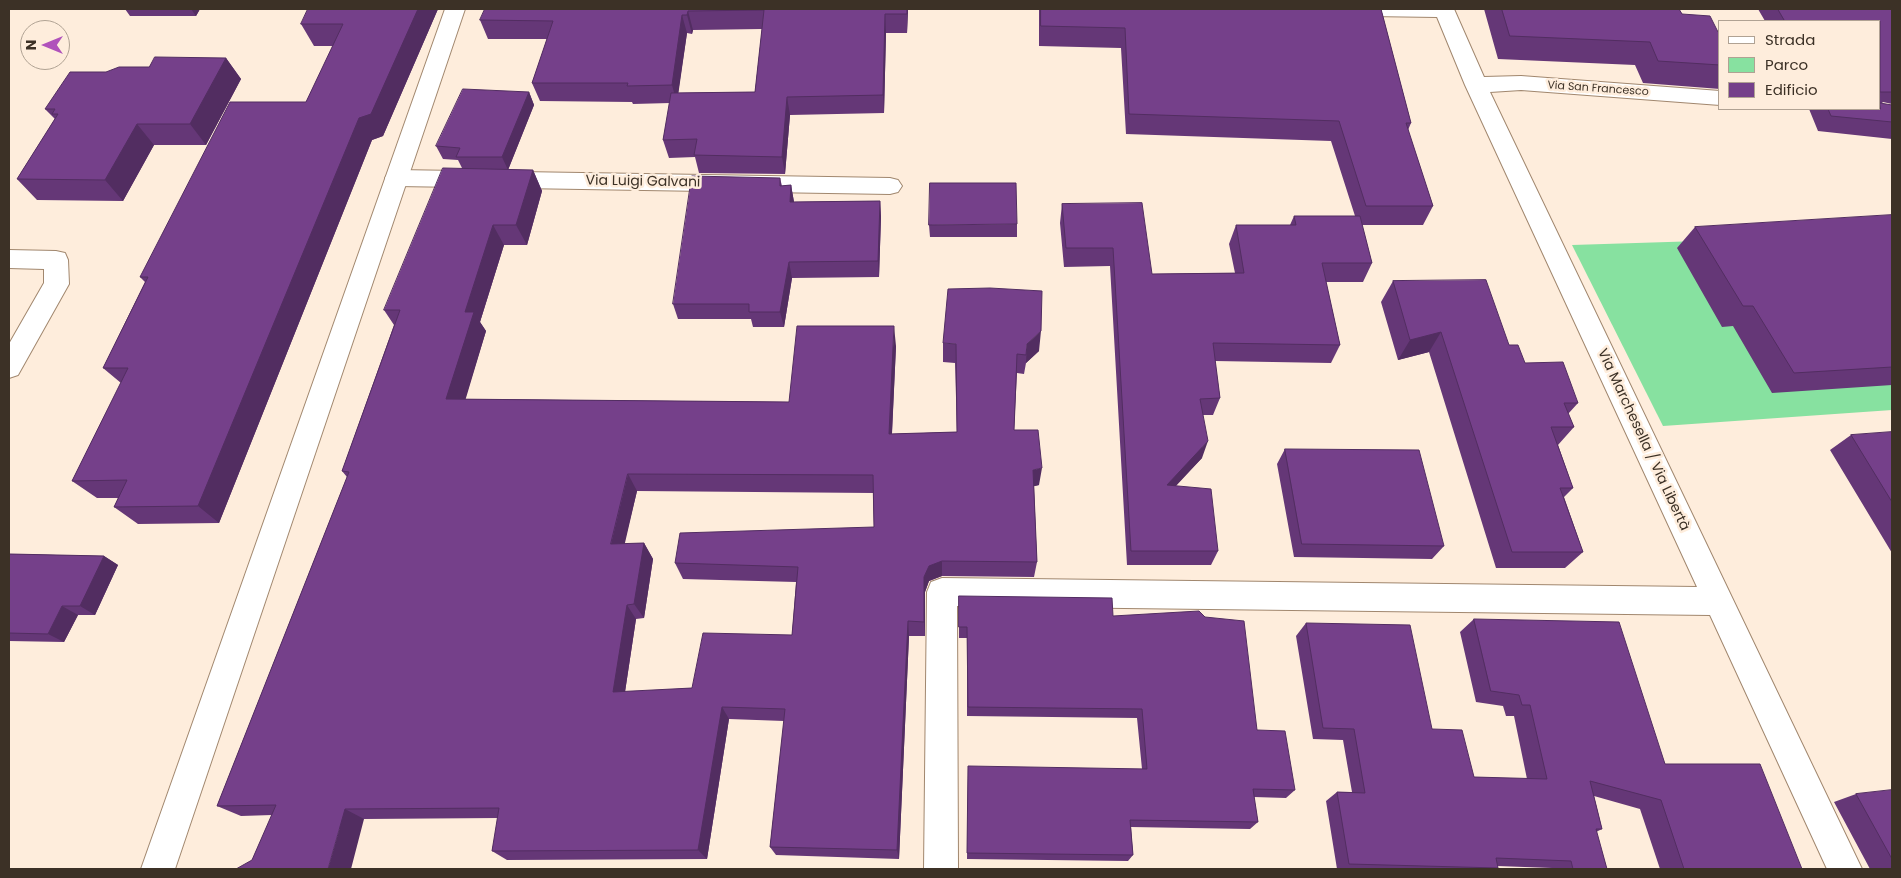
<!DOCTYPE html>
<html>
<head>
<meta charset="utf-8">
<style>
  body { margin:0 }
  #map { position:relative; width:1901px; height:878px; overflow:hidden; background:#feeddc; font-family:Poppins,sans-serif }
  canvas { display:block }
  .frame { position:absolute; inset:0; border:10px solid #3c3126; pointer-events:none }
  .legend { position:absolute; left:1718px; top:20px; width:162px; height:90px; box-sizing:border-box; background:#feeddc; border:1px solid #b0a293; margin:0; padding:6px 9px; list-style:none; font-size:15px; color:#3c3126 }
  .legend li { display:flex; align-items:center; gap:10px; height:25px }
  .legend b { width:25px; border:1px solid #b0a293 }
  .north { position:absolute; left:20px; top:20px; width:50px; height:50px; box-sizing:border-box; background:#feeddc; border:1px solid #b0a293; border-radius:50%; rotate:270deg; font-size:14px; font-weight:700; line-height:20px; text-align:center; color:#3c3126 }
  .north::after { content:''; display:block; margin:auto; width:18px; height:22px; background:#b052bb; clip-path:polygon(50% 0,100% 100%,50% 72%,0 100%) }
</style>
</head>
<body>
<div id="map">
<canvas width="1901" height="878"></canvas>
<div class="frame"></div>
<ul class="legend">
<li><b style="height:6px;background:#fff"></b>Strada</li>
<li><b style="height:14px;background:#87e1a0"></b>Parco</li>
<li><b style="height:14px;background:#75408a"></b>Edificio</li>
</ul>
<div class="north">N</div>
</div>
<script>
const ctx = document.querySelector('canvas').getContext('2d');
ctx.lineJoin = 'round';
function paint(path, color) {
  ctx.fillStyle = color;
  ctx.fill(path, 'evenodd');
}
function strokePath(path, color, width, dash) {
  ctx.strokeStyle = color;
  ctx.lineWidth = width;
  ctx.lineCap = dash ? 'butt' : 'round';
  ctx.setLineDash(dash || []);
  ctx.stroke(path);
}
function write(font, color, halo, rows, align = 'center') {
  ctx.font = font + ' Poppins,sans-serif';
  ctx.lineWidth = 5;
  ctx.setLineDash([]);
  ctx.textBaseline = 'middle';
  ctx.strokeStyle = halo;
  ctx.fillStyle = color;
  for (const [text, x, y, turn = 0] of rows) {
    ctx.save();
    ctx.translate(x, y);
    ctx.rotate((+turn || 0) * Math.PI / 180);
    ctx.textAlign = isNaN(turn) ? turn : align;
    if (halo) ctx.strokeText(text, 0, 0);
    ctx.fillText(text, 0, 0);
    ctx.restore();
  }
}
paint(new Path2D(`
  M1892,235V410L1663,426L1572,245Z`), '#87e1a0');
const minor = new Path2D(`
  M1359,9H1454L1484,77L1521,76L1720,91V105L1521,90L1490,92L1862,869H1827L1710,615L957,606L958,869H924L927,592L931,582L942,578L1697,587L1465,85L1437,17L1369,16L1362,14Z
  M397,170L890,178L898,180L902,186L898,192L890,194L397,186L389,184L385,178L389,172Z
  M9,250L56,251L65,253L68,260L69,284L18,375L9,378V344L44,283V269L9,268Z`);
const major = new Path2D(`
  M445,9H465L175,869H141Z`);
strokePath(minor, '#a1876e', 2);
strokePath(major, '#a1876e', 2);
paint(minor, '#fff');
paint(major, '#fff');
paint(new Path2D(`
  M125,9H200L196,16H130Z
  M308,9H438L383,136L372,140L219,523L138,524L114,507L118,498H97L72,481L121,383L103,368L145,282L140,277L306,102L333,46H314L301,24Z
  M485,9H908L907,33H886L884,113L790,115L785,174L699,173L695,157L669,158L663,140L670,103L633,104L632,102L540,101L532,83L547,39H488L480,20ZM762,29L755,92L678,93L687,33L692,34L693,30Z
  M1039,9H1381L1411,123L1408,130L1433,206L1423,225H1362L1372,263L1363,282H1326L1340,345L1331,363L1215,361L1220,398L1213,415H1203L1202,458L1175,486L1218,551L1211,565H1127L1110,266L1064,267L1060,223L1062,204L1152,274L1235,273L1229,244L1236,225H1290L1294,216H1355L1331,141L1126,134L1121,48L1039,46Z
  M1484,9H1679L1682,14L1718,32H1720V89L1643,83L1635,65L1498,59Z
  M1758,9H1892V104L1883,102L1881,104L1892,105V139L1818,131L1809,109H1880V21H1765Z
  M226,58L241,79L206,145H154L123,201L37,200L17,179L55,119L45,109L149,67Z
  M529,92L534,105L508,170H533L542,191L527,245H504L480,322L486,331L465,399L789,402L896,346L892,434L957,432L955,363L943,362V343L1039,351L1026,363L1024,374L1017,373L1014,430L1039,485L1034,486L1037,562L1034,577L942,576L929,581L925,592V636H909L899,859L776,855L770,847L784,721L729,719L707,859L507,860L492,851L498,818L364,819L252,860L272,815L241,816L217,806L347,477L342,471L394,325L384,310L462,168L458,160L443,159L436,146ZM637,491L873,493L874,527L675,563L683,579L796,582L792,635L692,688L625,692L636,619L644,618L653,559L644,543L624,544Z
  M780,178L782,186L791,185L794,202L880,201L881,217L879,277L792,278L784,327H753L751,319H678L673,304Z
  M1892,215V385L1772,393L1733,326L1722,327L1677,248L1695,227Z
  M1017,224V237H930L929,225Z
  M1393,281L1509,345L1525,363L1578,403L1568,414L1574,427L1558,445L1573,488L1564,497L1583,552L1565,568H1496L1429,352L1398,360L1381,302Z
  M1892,432V553L1830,450L1851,435Z
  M1285,449L1444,546L1432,559L1294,557L1277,464Z
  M9,554L104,556L118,565L95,615H78L64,642L9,641Z
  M959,596L1113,616L1257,730L1295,790L1286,798L1254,797L1258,822L1250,829L1131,827L1133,855L1128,861L967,859L968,775L1142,769L1137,718L967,716V638H959Z
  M1474,619L1665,764L1802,869H1660L1640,809L1594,796L1602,829L1596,832L1607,869H1552V868L1497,866L1498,868L1494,869H1337L1326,801L1337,792H1352L1343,740L1313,739L1296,636L1306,623L1432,729L1474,777L1527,779L1514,716H1506L1503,706L1476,702L1460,632Z
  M1892,790V869H1870L1834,802L1856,794Z`), '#653777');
paint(new Path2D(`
  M191,9H200L196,16Z
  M418,9H438L383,136L372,140L219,523L198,506L359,118Z
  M907,9H908L907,33Z
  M688,11L693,30L692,34L687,15Z
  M885,14L886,33L884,113L883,95Z
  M682,15L687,33L677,103L672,85Z
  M226,58L241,79L206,145L190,124Z
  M529,92L534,105L508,170L502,157Z
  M787,97L790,115L785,174L782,157Z
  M137,124L154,145L123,201L105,180Z
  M533,170L542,191L527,245L516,225Z
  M791,185L794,202H790Z
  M880,201L881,217L879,277L878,261Z
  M493,225L504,245L480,322L486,331L460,418L446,399L465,312Z
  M789,262L792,278L784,327L780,312Z
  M894,326L896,346L891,452L889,434Z
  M1041,331L1039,351L1026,363L1027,344Z
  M1441,332L1429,352L1398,360L1410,340Z
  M1208,441L1202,458L1162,501L1167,485Z
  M1042,468L1039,485L1031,487L1033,470Z
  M628,474L637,491L621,560L611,544Z
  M644,543L653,559L644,618L634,604Z
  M104,556L118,565L95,615L80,606Z
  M942,561V576L929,581L925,592V636L924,622V577L929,566Z
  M627,605L636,619L623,705L613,692Z
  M62,606L78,615L64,642L48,634Z
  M908,621L909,636L899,859L897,850Z
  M722,707L729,719L707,859L698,850Z
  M345,809L364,819L351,869H328Z`), '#522d61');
const building = new Path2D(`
  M308,9H418L371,114L359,118L198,506L114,507L127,480L72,481L128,368H103L148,277H140L230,102H306L343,24H301Z
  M485,9H907V14H885L883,95L787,97L782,157L694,155L697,139L663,140L671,93L755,92L764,10L688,11L687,15H682L672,85L627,86L628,83H532L553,21L480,20Z
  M1041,9H1381L1411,123H1406L1433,206H1366L1339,121L1129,114L1125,28L1041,26Z
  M1502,9H1679L1682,14L1710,16L1718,32H1720V65L1658,61L1650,42L1510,36Z
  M1778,9H1892V92H1880V21H1785Z
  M155,57L226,58L190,124H137L105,180L17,179L58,114H52L55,109H45L70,72H106L119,67H149Z
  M463,89L529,92L502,157H456L460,148L436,146Z
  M1880,103L1892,105V122L1831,116L1828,109H1880Z
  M443,168L533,170L516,225H493L465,312H474L446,399L789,402L797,326H894L889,434L957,432L956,344L943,343L948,289L990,288L1042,291L1041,331L1027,344L1026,355L1017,354L1014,430H1038L1042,468L1033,470L1037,562L942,561L929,566L924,577V622L908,621L897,850L770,847L785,709L722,707L698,850L492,851L499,808L345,809L328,869H236L252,860L276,805L217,806L349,472L342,471L400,310H384ZM628,474L873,475L874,527L680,533L675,563L798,567L792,635L703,633L692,688L613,692L627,605L634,604L644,543L611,544Z
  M692,176L780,178V186L791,185L790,202L880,201L878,261L789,262L780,312H749V304H673Z
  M930,183H1016L1017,224L929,225Z
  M1142,203L1152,274L1244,273L1236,225H1296L1294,216H1360L1372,263H1322L1340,345L1213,343L1220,398L1200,399L1208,441L1167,485L1211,489L1218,551H1131L1113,248H1066L1062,204Z
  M1892,215V367L1794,373L1753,306H1743L1695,227Z
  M1486,280L1509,345H1518L1525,363L1563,362L1578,403H1564L1574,427H1551L1573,488H1560L1583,552H1512L1441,332L1410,340L1393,281Z
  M1892,432V502L1851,435Z
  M1285,449L1419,450L1444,546L1302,544Z
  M9,554L104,556L80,606H62L48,634L9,633Z
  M959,596L1112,598L1113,616L1199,611L1205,617L1244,621L1257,730L1285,731L1295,790L1253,789L1258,822L1130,820L1133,855L967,853L968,766L1147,769L1142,709L968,707L967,627H959Z
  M1474,619L1619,622L1665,764H1760L1802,869H1684L1661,800L1590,781L1602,829H1596L1607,869H1573L1571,861L1496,858L1498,868L1349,864L1337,792L1365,793L1354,729L1323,728L1306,623L1410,625L1432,729L1462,730L1474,777L1547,779L1530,705H1522L1519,695L1491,691Z
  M1892,790V859L1856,794Z`);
paint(building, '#75408a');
strokePath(building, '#522d61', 1);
write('11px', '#3c3126', '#feeddc', [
  ["Via San Francesco",1598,89,4]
]);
write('14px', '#3c3126', '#feeddc', [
  ["Via Luigi Galvani",643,182,1],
  ["Via Marchesella / Via Libertà",1643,440,65]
]);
</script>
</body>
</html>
